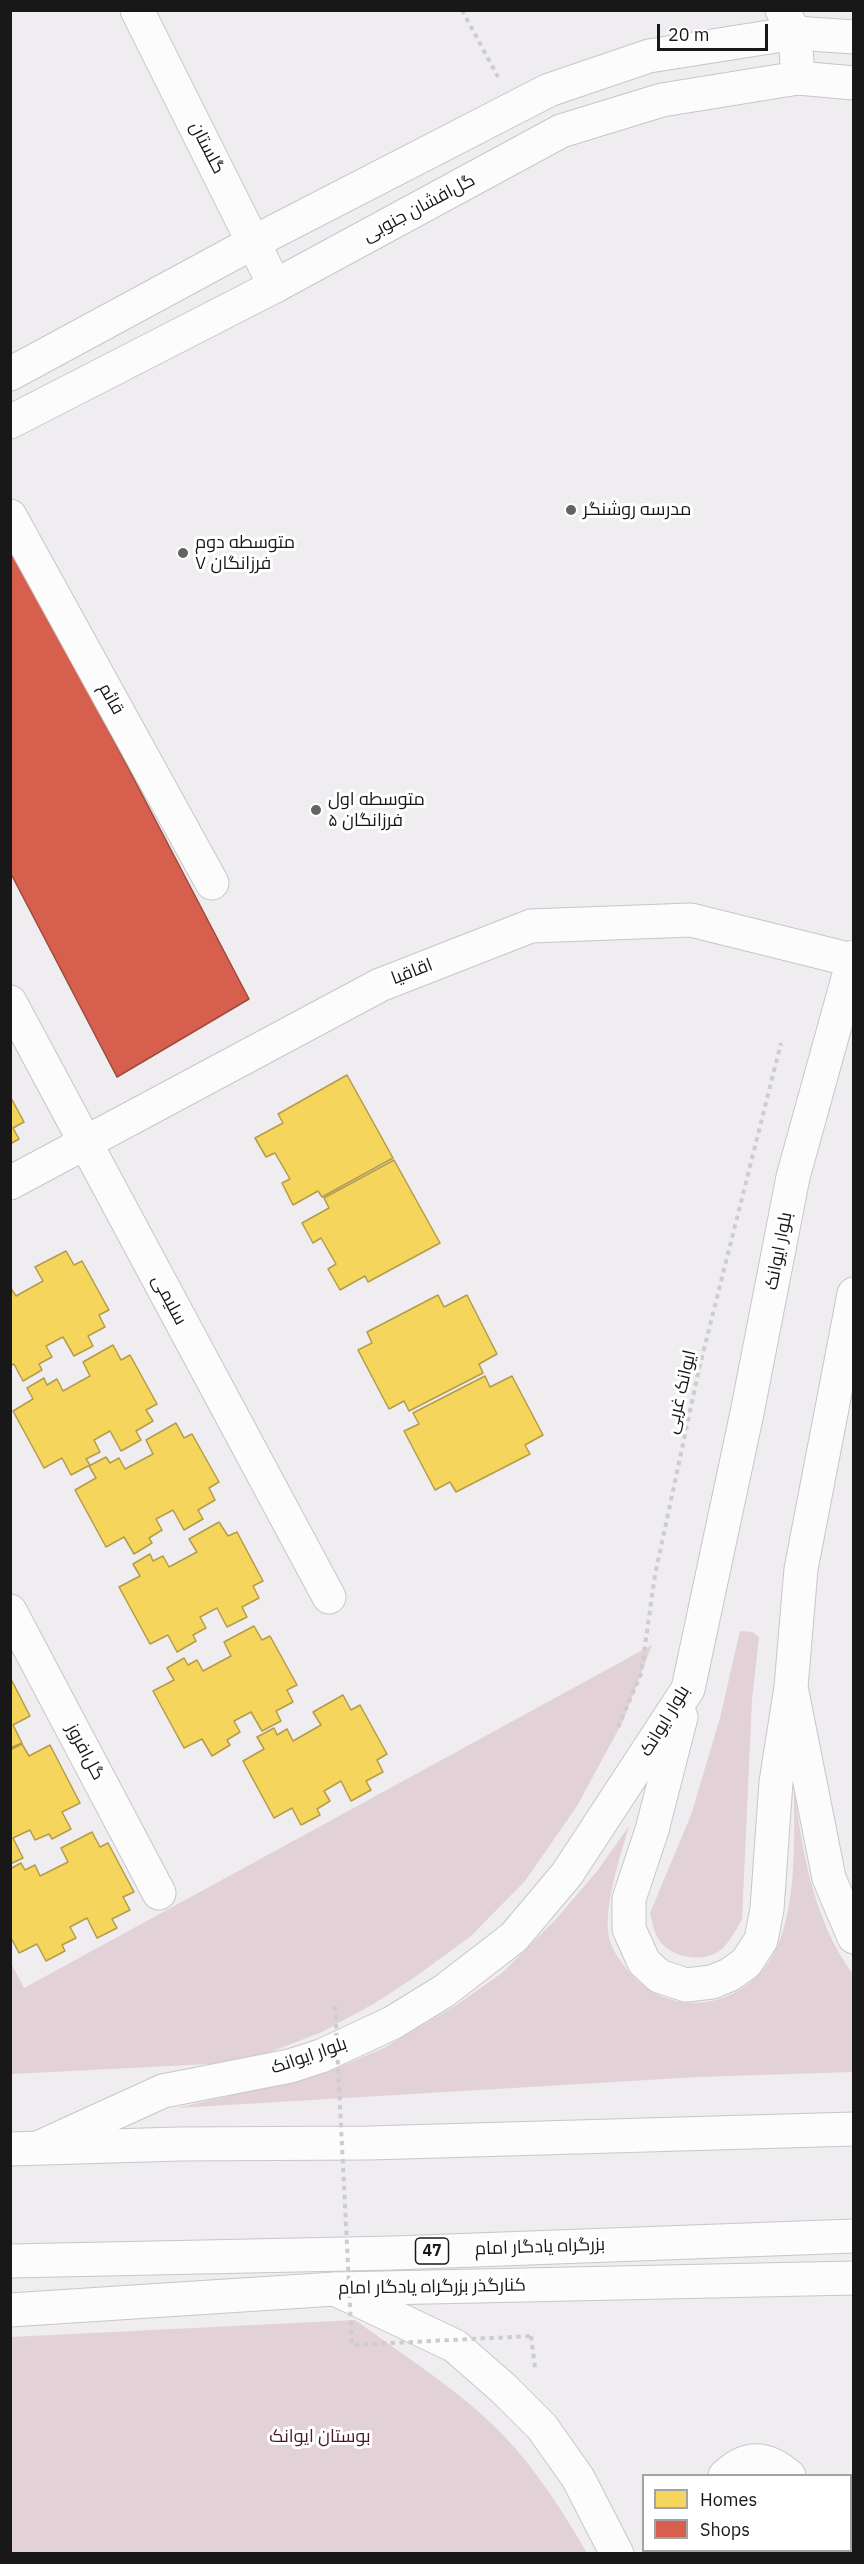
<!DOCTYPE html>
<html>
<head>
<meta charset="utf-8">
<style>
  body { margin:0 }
  #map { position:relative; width:864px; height:2564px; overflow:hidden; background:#efedf0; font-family:"IBM Plex Sans",sans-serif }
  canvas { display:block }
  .frame { position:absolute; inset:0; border:12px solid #191819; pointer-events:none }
  .legend { position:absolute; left:642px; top:2474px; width:210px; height:78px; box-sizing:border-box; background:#fff; border:2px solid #a3a3a3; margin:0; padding:8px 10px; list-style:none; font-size:18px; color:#191819 }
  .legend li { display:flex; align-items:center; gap:12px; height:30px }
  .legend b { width:30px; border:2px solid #a3a3a3 }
  .scale { position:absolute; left:657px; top:24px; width:111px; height:27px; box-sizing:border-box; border:3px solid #191819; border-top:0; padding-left:8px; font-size:18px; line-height:21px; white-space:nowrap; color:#191819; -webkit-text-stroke:4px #fff; paint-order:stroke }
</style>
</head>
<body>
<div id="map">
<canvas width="864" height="2564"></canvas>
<div class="frame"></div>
<ul class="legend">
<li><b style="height:16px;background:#f6d55c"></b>Homes</li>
<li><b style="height:16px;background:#d6604d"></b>Shops</li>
</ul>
<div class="scale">20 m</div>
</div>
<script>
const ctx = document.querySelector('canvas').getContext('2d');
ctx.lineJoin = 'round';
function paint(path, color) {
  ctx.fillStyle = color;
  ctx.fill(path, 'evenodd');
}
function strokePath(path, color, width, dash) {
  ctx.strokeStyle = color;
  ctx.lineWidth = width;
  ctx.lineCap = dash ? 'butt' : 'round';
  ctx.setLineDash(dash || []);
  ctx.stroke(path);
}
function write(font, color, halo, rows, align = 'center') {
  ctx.font = font + ' "IBM Plex Sans",Cairo,sans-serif';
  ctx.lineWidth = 6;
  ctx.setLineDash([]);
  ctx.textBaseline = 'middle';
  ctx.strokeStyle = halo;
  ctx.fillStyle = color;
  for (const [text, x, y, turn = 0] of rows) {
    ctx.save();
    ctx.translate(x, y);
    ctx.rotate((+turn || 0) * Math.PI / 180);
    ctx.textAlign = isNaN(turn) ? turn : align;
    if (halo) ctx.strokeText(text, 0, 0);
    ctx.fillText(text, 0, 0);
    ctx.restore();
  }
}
paint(new Path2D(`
  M740,1631L752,1632L759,1637L752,1700L742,1920C736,1929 731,1940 723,1948C707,1963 677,1959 662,1944C655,1936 652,1923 650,1913L691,1815L720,1718Z
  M652,1645L623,1721L577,1806L525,1881L471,1936L415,1977L375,2003L322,2032L268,2053L210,2064L11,2074V1963L24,1988Z
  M794,1785C801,1847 814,1923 853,1974V2072L698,2077L177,2108L325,2073L384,2048L455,2006L502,1973L557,1918L598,1870L629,1826C621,1854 603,1907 609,1937C612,1950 620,1961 629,1972C675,2025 754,2006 779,1942C797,1899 794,1832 794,1785Z
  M355,2320C403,2355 462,2392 503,2435C536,2469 563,2512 587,2553H11V2337Z`), '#e2d2d7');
const homes = new Path2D(`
  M347,1075L393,1158L322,1197L318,1191L293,1205L282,1183L290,1179L275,1153L266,1157L255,1138L283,1123L278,1114Z
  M10,1096L24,1122L13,1128L19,1139L10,1144Z
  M394,1160L440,1243L368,1282L365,1276L340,1290L328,1269L336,1264L321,1238L313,1243L302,1223L329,1208L324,1198Z
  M66,1251L74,1265L82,1261L109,1310L99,1315L105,1327L88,1336L93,1346L74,1356L63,1337L46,1346L52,1357L39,1364L42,1370L23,1381L14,1364L10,1366V1287L16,1296L43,1281L35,1267Z
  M438,1295L444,1307L467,1295L497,1354L479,1364L483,1373L409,1411L404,1401L389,1409L358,1350L372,1343L367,1332Z
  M113,1345L121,1360L130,1355L157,1404L146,1410L153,1421L136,1431L141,1440L121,1451L110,1431L94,1440L100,1452L86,1459L90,1465L71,1475L62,1458L44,1468L13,1411L33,1399L27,1388L44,1378L47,1385L57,1379L63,1391L90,1376L83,1362Z
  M485,1376L490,1387L512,1376L543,1435L525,1445L530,1454L456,1492L450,1482L435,1490L404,1431L419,1424L413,1413Z
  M176,1423L184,1438L192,1434L219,1482L209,1488L215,1500L198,1510L203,1519L184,1530L173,1510L156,1519L162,1530L149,1538L152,1543L134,1554L124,1537L106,1547L75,1490L96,1478L89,1466L106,1457L110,1463L119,1458L125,1469L153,1454L146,1440Z
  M219,1522L228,1536L237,1532L263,1581L253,1586L259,1598L242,1607L247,1617L227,1627L217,1608L200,1617L206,1628L193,1635L196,1641L177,1652L168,1635L150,1644L119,1587L140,1576L133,1564L150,1554L153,1561L163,1556L169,1567L197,1552L189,1539Z
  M254,1626L262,1640L270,1636L297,1685L287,1690L293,1702L276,1711L281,1721L262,1731L251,1712L234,1721L240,1732L227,1740L230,1745L212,1756L202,1739L184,1748L153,1691L174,1680L167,1668L184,1658L188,1665L197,1660L203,1671L231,1656L224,1642Z
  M10,1677L30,1716L13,1725L22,1743L10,1748Z
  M343,1695L351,1710L360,1705L387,1754L377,1760L383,1772L366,1781L371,1790L351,1801L341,1781L324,1791L330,1801L317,1809L320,1815L301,1825L292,1808L274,1818L243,1761L264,1749L257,1737L274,1728L277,1735L287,1729L293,1741L321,1725L313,1712Z
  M22,1744L29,1756L50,1745L80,1803L62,1812L71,1829L52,1839L49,1834L35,1840L30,1830L13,1838L23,1858L10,1864V1750Z
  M92,1832L100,1847L108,1843L134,1892L123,1897L130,1910L112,1919L117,1928L97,1938L87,1918L70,1927L76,1938L62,1945L65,1951L46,1961L37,1944L19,1953L10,1936V1869L21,1863L25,1870L35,1865L40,1876L68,1862L61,1848Z`);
paint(homes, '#f6d55c');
strokePath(homes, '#b49c48', 1.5);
const shops = new Path2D(`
  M10,542L249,999L117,1077L10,872Z`);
paint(shops, '#d6604d');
strokePath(shops, '#9d4a3d', 1.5);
const minor = new Path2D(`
  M137,10L275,286
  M782,10L795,33L798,78
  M10,516L212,883
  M10,1002L329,1597
  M10,1611L159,1893`);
const tertiary = new Path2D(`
  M10,374L254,242L549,90L649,56L795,33L854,37
  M10,422L275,286L561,131L662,100L798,78L854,83
  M10,1183L380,985L531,926L691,920L852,960`);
const secondary = new Path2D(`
  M854,1294L801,1569L791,1687L829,1878L854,1937
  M681,1717L652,1830L629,1899V1929L644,1962L659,1976L686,1985L712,1982L729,1975L746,1963L761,1940L767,1909L776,1782L791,1687
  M40,2147L163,2091L290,2066L321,2056L392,2023L444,1991L514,1937L567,1874L688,1689L747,1413L793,1177L854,957
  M335,2289L455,2346L504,2389L542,2427L578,2478L617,2554
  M725,2476C747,2455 766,2456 789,2476
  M809,2550V2554
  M695,2554V2550`);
const primary = new Path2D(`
  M10,2310L335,2289L854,2278`);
const trunk = new Path2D(`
  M10,2149L179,2144L369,2143L854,2129
  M10,2261L394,2253L854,2236`);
strokePath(minor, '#c7c6c8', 35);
strokePath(tertiary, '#c7c6c8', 35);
strokePath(secondary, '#c7c6c8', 35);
strokePath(primary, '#c7c6c8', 35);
strokePath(trunk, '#c7c6c8', 35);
strokePath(new Path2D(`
  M462,10L498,77
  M618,1727L641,1674L655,1575L699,1369L781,1043
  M854,1791V1795
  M531,2336L535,2368`), '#cdccce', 4, [4.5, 4.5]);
strokePath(minor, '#fdfcfd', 33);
strokePath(tertiary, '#fdfcfd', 33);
strokePath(secondary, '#fdfcfd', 33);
strokePath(primary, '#fdfcfd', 33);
strokePath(trunk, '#fdfcfd', 33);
strokePath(new Path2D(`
  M335,2006L352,2345L531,2336`), '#cdccce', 4, [4.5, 4.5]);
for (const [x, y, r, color] of [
  [571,510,6,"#646364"],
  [183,553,6,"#646364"],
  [316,810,6,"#646364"]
]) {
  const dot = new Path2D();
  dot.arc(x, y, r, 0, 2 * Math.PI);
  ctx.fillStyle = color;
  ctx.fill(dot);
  strokePath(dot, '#fff', 2);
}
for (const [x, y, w] of [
  [432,2251,33]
]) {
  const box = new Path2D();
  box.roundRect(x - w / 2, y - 13, w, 26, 4.5);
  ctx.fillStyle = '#fff';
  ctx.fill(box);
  strokePath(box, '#191819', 1.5);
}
write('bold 16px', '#191819', null, [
  ["47",432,2251]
]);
write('18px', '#191819', '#fff', [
  ["گلستان",207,148,63],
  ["گل‌افشان جنوبی",419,208,-28],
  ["قائم",111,699,61],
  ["اقاقیا",412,972,-21],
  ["بلوار ایوانک",779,1251,-79],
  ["سلیمی",169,1300,62],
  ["ایوانک غربی",681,1392,-77],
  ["بلوار ایوانک",665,1721,-59],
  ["گل‌افروز",85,1752,62],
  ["بلوار ایوانک",309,2056,-19],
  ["بزرگراه یادگار امام",540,2247,-2],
  ["کنارگذر بزرگراه یادگار امام",432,2287,-1]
]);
write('18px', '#191819', '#fff', [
  ["مدرسه روشنگر",583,510],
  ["متوسطه دوم",195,543],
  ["فرزانگان ۷",195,564],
  ["متوسطه اول",328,800],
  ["فرزانگان ۵",328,821]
], 'left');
write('18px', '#4c1628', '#fff', [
  ["بوستان ایوانک",320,2437]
]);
</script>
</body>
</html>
